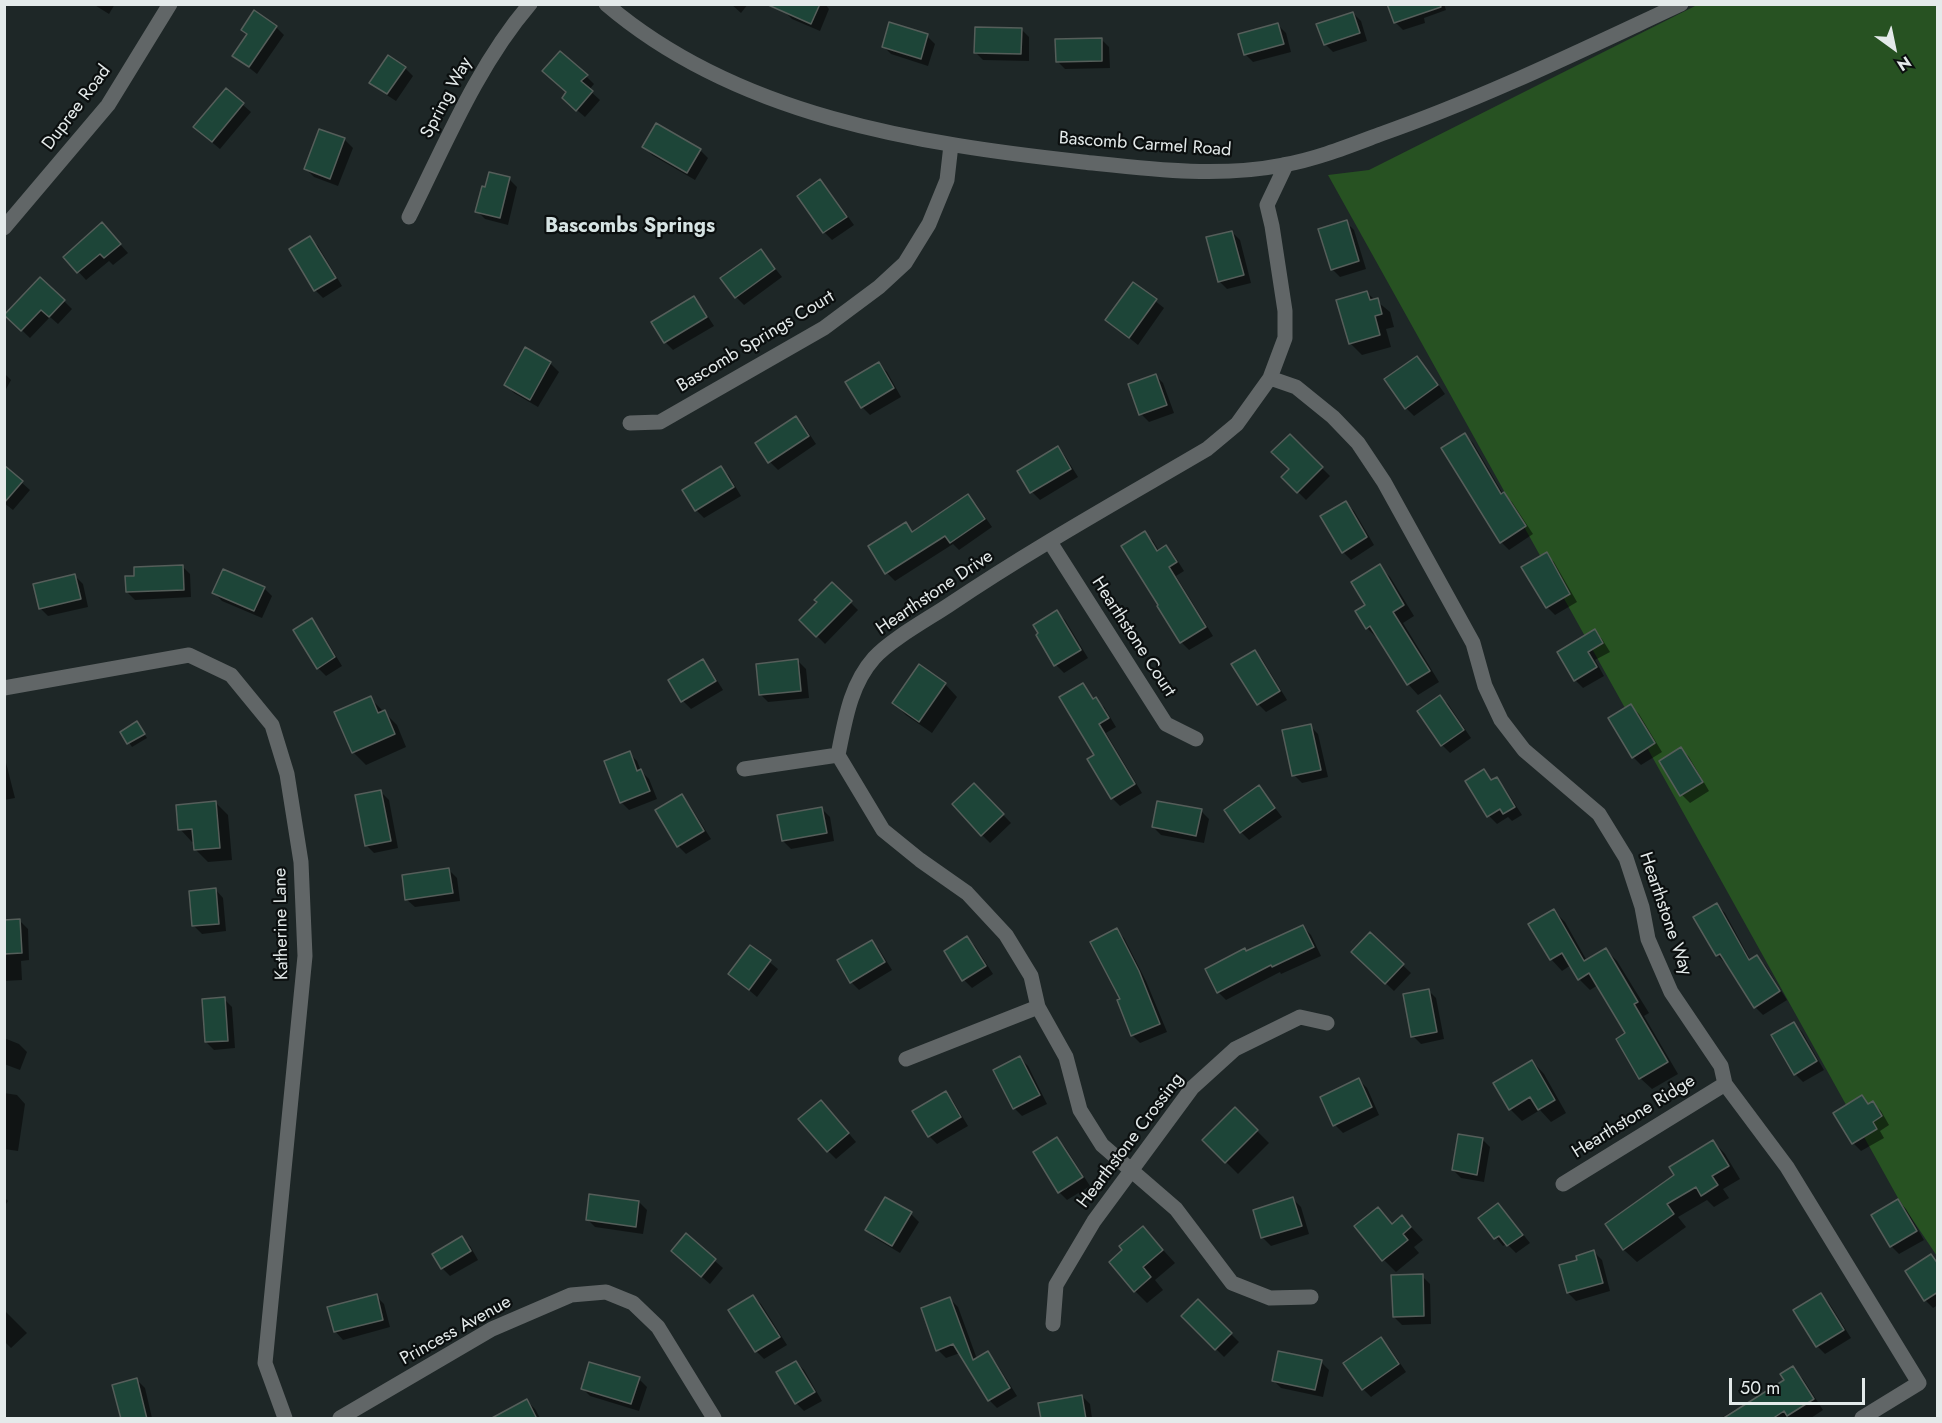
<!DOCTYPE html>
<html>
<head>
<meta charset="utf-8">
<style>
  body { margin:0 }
  #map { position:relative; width:1942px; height:1423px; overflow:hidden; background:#1e2727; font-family:Jost,sans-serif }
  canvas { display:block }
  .frame { position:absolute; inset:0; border:6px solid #e4eaea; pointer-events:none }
  .north { position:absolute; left:1864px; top:18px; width:60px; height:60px; -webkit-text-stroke:4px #0b0f0f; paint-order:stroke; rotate:147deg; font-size:16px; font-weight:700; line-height:24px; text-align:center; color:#e4eaea }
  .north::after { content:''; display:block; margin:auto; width:21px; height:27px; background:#e4eaea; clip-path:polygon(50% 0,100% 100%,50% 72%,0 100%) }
  .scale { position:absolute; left:1729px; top:1378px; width:136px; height:27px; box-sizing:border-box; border:3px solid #e4eaea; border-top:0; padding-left:8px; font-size:18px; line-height:21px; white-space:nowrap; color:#e4eaea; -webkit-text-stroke:4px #0b0f0f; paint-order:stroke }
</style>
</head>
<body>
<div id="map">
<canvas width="1942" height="1423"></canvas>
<div class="frame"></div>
<div class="north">N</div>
<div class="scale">50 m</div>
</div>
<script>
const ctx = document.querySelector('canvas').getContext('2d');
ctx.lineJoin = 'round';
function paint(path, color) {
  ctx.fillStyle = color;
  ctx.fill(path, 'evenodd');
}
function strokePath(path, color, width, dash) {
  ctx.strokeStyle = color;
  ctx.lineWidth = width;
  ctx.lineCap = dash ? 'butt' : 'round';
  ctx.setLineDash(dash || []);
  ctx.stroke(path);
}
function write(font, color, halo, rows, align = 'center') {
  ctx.font = font + ' Jost,sans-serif';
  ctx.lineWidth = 4.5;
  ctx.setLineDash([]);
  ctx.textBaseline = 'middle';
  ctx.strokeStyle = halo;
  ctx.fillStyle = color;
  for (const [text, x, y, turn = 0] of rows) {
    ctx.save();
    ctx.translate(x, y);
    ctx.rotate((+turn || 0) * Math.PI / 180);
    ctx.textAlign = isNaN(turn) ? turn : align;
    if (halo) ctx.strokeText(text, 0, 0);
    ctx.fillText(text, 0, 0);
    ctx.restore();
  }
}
paint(new Path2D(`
  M1697,5H1937V1256L1898,1198L1328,175L1369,170Z`), '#275222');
paint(new Path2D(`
  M93,4H115L109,14Z
  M731,4H748L741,13Z
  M787,4H825L829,9L820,31L792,19L784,11Z
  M1389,4H1444L1446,10L1424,18L1425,23L1403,30L1395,22Z
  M1353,13L1361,21L1367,41L1333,52L1325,44Z
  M1278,25L1286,33L1291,52L1253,62L1245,54Z
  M276,27L284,35L257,74L234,56L248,35L243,30Z
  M1021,29L1029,37V61L983,60L975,52Z
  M927,36L935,44L928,66L891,54L883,46Z
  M1101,39L1109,47L1110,68L1065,69L1057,61Z
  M405,68L413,76L396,101L379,90L371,82Z
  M586,76L594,84L589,90L600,100L585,117L571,105L568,93Z
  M226,90L251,112L220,149L203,135Z
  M320,131L345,140L353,148L338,186L314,177L306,169Z
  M644,147L700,150L708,158L695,180L652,155Z
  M509,179L517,187L508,225L485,219L477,211Z
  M820,181L828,189L854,225L832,240L824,232Z
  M1346,222L1354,230L1366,269L1340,277L1332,269Z
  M109,232L128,253L113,265L109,261L86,280L65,257Z
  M1232,232L1240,240L1251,283L1227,289L1219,281Z
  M310,238L318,246L342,286L323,298L315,290Z
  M761,251L782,277L744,305L736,297Z
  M1134,284L1164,308L1138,345L1107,320Z
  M1367,293L1390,312L1394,327L1386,329L1391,347L1362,355L1350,343Z
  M693,298L701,306L714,326L673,350L665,342L653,322Z
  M64,301L72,309L58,324L50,317L30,338L6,315Z
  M526,349L551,364L559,372L538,407L514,393L506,385Z
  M1417,358L1425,366L1445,394L1414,416L1406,408L1386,379Z
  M879,364L887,372L901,397L870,415L862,407Z
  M4,373L11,380L4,393Z
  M1155,375L1163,383L1174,413L1149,422L1141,414Z
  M796,418L804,426L816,444L778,470L770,462Z
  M1465,435L1473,443L1503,494L1512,502L1533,534L1509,550L1501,542Z
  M1290,436L1330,476L1306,500L1283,477L1291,469Z
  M1058,448L1065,456L1078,477L1040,500L1032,492Z
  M4,467L30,490L13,510L4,503Z
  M721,468L729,476L741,496L704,518L696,510Z
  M968,496L976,504L992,527L959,550L953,544L895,581L887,573L905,524L913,532Z
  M1346,503L1354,511L1374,545L1351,560L1343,552Z
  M1145,533L1153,541L1159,551L1166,547L1174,555L1184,571L1176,576L1213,636L1189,650L1181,642Z
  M1546,554L1554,562L1577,602L1555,615L1547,607Z
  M182,566L190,574L191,597L135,600L127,592Z
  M1379,566L1390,577L1414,616L1403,623L1439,682L1418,695L1408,684L1379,637L1377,638L1367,628V606Z
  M75,576L83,584L88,607L48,616L40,608Z
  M832,584L858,610L825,644L801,620L819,602Z
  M264,588L272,596L262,618L222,601L214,593Z
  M1057,612L1065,620L1088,658L1064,673L1056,665Z
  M311,620L319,628L342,666L326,676L318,668Z
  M1594,631L1602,639L1610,652L1595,660L1604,676L1583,688L1575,680L1559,652Z
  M1254,651L1262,659L1287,700L1266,712L1258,704L1233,664Z
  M702,661L710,669L723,690L691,709L683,701L670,680Z
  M798,661L806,669L809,698L768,702L760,694Z
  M945,684L957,697L932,733L906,715L894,703Z
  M1082,685L1095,700L1104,707L1116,727L1106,733L1142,793L1120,806L1112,798L1096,756Z
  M1440,697L1448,704L1471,738L1450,753L1442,745Z
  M370,698L397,725L406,747L366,765L353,752Z
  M1631,706L1639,714L1662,752L1641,765L1633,757Z
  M137,723L147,738L132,747L122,732Z
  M1310,726L1318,734L1328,777L1302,783L1294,775Z
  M1681,749L1689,757L1709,791L1690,803L1682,795L1661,761Z
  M629,753L637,761L641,771L649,779L657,799L629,810L621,802Z
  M4,755L15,798L4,800Z
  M1484,771L1493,781L1496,779L1504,787L1522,815L1512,821L1508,817L1497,824L1489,816L1467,781Z
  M1259,787L1282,817L1249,840L1241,832Z
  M381,792L389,800L398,848L374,853L366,845Z
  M982,793L1011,823L990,843L982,835Z
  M681,796L689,804L711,839L686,854L678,846Z
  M216,803L228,815L232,860L208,862L195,849V842H192L180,829Z
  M822,809L830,817L834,841L791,849L783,841Z
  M1201,811L1209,819L1204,843L1161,835L1153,827Z
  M449,870L457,878L460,901L415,907L406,899Z
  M215,889L223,898L226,931L202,934L194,926Z
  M1717,905L1725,913L1751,961L1757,957L1765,965L1787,1000L1763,1015L1755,1007L1727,962L1725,963L1717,955Z
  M1554,911L1565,922L1587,961L1606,950L1617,961L1649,1013L1644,1016L1678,1074L1652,1089L1640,1078L1627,1034L1598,985L1590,990L1579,979L1571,965L1562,971L1551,959Z
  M4,921H20L28,929L29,960L21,961L22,980L4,981Z
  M1303,927L1311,935L1321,956L1281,974L1280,972L1226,1000L1218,992L1247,952Z
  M1116,930L1124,938L1146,981L1167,1032L1140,1043L1132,1035Z
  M1370,934L1411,973L1394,991L1353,952Z
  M967,938L975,946L993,974L972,988L964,980Z
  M872,941L879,949L892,970L859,990L851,982Z
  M751,947L778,969L757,997L730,974Z
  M1428,990L1436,998L1444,1039L1421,1044L1413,1036Z
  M224,999L232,1007L235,1048L214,1050L206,1042Z
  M1794,1024L1802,1032L1824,1070L1803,1082L1795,1074Z
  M4,1038L19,1044L27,1052L20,1070L4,1064Z
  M1020,1058L1028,1066L1047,1104L1022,1116L1014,1108Z
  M1532,1061L1544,1074L1566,1113L1551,1122L1540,1110L1522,1121L1510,1109Z
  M1359,1080L1367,1088L1379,1115L1343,1133L1335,1125Z
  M4,1093L17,1095L25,1104L18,1151L4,1149Z
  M945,1093L953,1101L968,1126L937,1144L929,1136Z
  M1862,1097L1869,1105L1873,1103L1881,1111L1889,1125L1880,1131L1884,1138L1861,1151L1853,1143Z
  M1235,1109L1269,1143L1238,1174L1204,1140Z
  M829,1110L856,1142L836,1159L828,1151Z
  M1057,1139L1065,1147L1090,1186L1067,1200L1059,1192Z
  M1482,1139L1490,1147L1484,1182L1461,1178L1453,1170Z
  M1713,1141L1725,1154L1740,1179L1723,1189L1729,1198L1714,1207L1707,1200L1678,1217L1686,1227L1637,1262L1624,1250L1607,1225L1676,1176Z
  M4,1197L8,1201L4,1207Z
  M1293,1199L1301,1207L1309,1234L1271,1246L1263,1238L1255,1211Z
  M1898,1201L1906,1209L1924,1240L1899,1254L1891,1246Z
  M639,1202L647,1210L643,1234L595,1227L587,1219Z
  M1378,1209L1393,1224L1402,1217L1423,1240L1414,1247L1419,1253L1396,1272L1384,1260Z
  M1506,1213L1530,1243L1516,1253L1507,1244L1503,1246L1480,1218Z
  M911,1214L919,1222L900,1253L875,1238L867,1230Z
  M1143,1228L1175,1263L1155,1280L1163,1290L1147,1303L1135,1291Z
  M686,1236L723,1268L710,1284L681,1259Z
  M462,1238L470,1246L478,1260L450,1276L442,1268L434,1254Z
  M1594,1252L1602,1260L1610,1291L1576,1301L1568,1293L1561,1266L1579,1261Z
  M1931,1256L1938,1263V1305L1933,1308L1925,1300Z
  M1422,1276L1430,1284L1431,1324L1402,1325L1394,1317Z
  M1821,1295L1829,1303L1851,1338L1825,1354L1817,1346Z
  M376,1296L384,1304L390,1327L343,1340L335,1331Z
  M753,1296L761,1304L787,1345L764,1359L756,1351Z
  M950,1299L958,1307L977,1359L987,1353L995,1361L1017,1396L997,1408L989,1400L960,1353L946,1358L938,1350Z
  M1198,1301L1239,1342L1224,1357L1183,1316Z
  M4,1310L27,1333L11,1348L4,1341Z
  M1381,1339L1389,1347L1406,1372L1371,1397L1363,1389Z
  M796,1362L804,1370L822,1401L804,1411L796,1403Z
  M1321,1362L1329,1370L1323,1397L1281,1388L1273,1380Z
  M1792,1368L1803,1379L1823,1410L1811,1418H1721L1736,1409L1738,1411L1786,1381Z
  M639,1379L647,1387L639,1411L590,1396L582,1388Z
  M137,1380L145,1388L152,1418H122Z
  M1082,1396L1090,1404L1092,1418H1042Z
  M527,1401L535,1409L540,1418H499Z`), '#0007');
const building = new Path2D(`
  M766,4H820L811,24Z
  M1387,4H1440L1441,7L1394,23Z
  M254,10L277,26L249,67L232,56L247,34L241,30Z
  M1353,12L1360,33L1324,45L1316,24Z
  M889,22L928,34L921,59L882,47Z
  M1278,23L1284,44L1244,55L1238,34Z
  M975,27L1022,28L1021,54L974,53Z
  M1102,38V61L1056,62L1055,39Z
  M560,51L588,75L581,81L593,91L576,111L562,98L566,92L542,71Z
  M388,55L406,67L387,94L369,83Z
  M226,88L244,103L212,142L193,127Z
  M656,123L701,149L687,173L642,147Z
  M319,129L345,138L330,179L304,169Z
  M489,172L510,177L500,218L475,212L482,186L485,187Z
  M820,179L847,217L823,233L797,196Z
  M1347,220L1359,261L1331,270L1318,229Z
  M102,222L121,244L104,258L100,254L77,273L63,257Z
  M1232,231L1244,275L1218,282L1206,237Z
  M310,236L336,278L314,291L289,249Z
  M761,249L775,269L735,298L720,278Z
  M40,277L65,300L49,317L41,310L21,331L4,315Z
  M1133,282L1157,299L1129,338L1105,320Z
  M1367,291L1370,300L1378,298L1382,314L1375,316L1380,335L1349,344L1336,300Z
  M694,296L707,317L664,343L651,322Z
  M525,347L551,362L530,400L504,385Z
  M1417,356L1438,385L1405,409L1384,379Z
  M879,362L894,388L861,408L845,382Z
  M1156,374L1167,405L1139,415L1128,384Z
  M796,416L809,436L768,463L755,443Z
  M1465,433L1501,494L1504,492L1526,526L1500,543L1441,448Z
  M1290,434L1323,467L1297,493L1281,477L1289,469L1271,452Z
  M1058,446L1071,469L1030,493L1017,471Z
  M4,465L23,481L4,503Z
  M721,466L734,487L695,511L682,490Z
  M968,494L985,519L950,543L945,536L885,574L868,546L906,522L912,532Z
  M1346,501L1367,537L1342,553L1320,516Z
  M1145,531L1157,551L1166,545L1177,562L1169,567L1206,627L1180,643L1157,606L1158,605L1121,546Z
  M1547,552L1570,594L1546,608L1521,567Z
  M1380,564L1404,605L1393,612L1430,671L1407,685L1370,626L1366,629L1355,611L1365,605L1351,582Z
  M183,565L184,590L126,592L125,576H134V567Z
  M223,569L265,587L254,611L212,593Z
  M75,574L81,599L39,609L33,584Z
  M832,582L852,601L816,637L799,620L817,602L814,600Z
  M1057,610L1081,650L1054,666L1036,635L1038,633L1033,625Z
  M312,618L335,657L317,669L293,630Z
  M1595,629L1603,643L1588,652L1597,667L1574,681L1557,652Z
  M1255,650L1280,691L1257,705L1231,664Z
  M703,659L716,681L681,702L668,680Z
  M798,659L801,691L759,695L756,664Z
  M919,664L946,683L919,722L892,703Z
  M1083,683L1093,699L1096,697L1109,718L1099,724L1135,784L1111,799L1087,759L1094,755L1059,697Z
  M1440,695L1464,730L1441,746L1417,711Z
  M371,696L378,713L385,710L395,734L352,753L334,712Z
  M1631,704L1655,743L1632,758L1608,718Z
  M137,721L145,734L127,744L120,732Z
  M1311,724L1321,770L1292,776L1282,730Z
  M1681,747L1703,782L1680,796L1659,761Z
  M630,751L637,771L641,769L650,791L620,803L604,761Z
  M1484,769L1491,780L1497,777L1515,807L1503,814L1500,809L1487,817L1465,781Z
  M974,783L1004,814L981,836L952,804Z
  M1259,785L1275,808L1240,833L1224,810Z
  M381,790L391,841L365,846L355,795Z
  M682,794L704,831L677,847L655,810Z
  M216,801L220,848L194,850L192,829L178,830L176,805Z
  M1157,801L1202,809L1196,836L1152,827Z
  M822,807L827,833L782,841L777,815Z
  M449,868L453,893L405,900L402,875Z
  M216,888L219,924L192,926L189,891Z
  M1717,903L1749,960L1757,955L1780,991L1754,1008L1720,954L1716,956L1693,917Z
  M1554,909L1584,961L1606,948L1638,1002L1634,1004L1668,1062L1639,1079L1616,1039L1625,1033L1589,973L1578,980L1562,953L1550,960L1528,924Z
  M20,919L22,953L4,954V920Z
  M1303,925L1314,947L1272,967L1271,965L1217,993L1205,969L1245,948L1246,951Z
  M1117,928L1139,971L1160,1024L1131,1036L1117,1000L1120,999L1090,942Z
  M1370,932L1404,964L1385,984L1351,952Z
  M967,936L986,966L962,981L944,951Z
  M872,940L885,962L850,983L837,960Z
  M750,945L771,960L749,990L728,974Z
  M1429,989L1437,1032L1411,1037L1403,994Z
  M225,997L228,1041L205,1042L202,999Z
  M1794,1022L1817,1061L1794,1075L1771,1035Z
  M1020,1056L1040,1095L1013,1109L993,1070Z
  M1532,1060L1555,1100L1538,1110L1530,1097L1509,1110L1493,1083Z
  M1359,1078L1372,1107L1333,1126L1320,1097Z
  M946,1091L961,1117L928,1137L912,1111Z
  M1862,1095L1868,1104L1873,1101L1882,1116L1873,1122L1877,1129L1852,1144L1833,1113Z
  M821,1100L849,1133L827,1152L798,1119Z
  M1235,1107L1258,1130L1225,1163L1202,1140Z
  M1458,1134L1483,1138L1477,1175L1452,1170Z
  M1057,1137L1083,1177L1058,1193L1033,1152Z
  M1713,1140L1729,1166L1712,1176L1718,1185L1701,1196L1696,1187L1667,1204L1674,1214L1623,1250L1605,1224L1674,1175L1669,1167Z
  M589,1194L639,1201L636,1227L586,1220Z
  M885,1197L912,1212L892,1246L865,1230Z
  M1293,1197L1302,1226L1261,1238L1253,1210Z
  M1898,1199L1917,1231L1890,1247L1871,1215Z
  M1498,1203L1523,1235L1507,1246L1499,1236L1494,1239L1478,1218Z
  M1378,1207L1392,1224L1402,1215L1411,1227L1403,1234L1408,1240L1382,1261L1354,1226Z
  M1143,1226L1163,1250L1143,1267L1151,1277L1134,1292L1109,1262L1122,1250L1119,1246Z
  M686,1233L716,1259L701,1277L671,1251Z
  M462,1236L471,1251L441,1269L432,1254Z
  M1594,1250L1603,1283L1567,1293L1559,1265L1577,1260L1576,1256Z
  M1931,1254L1938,1264V1292L1924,1301L1905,1271Z
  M1423,1274L1424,1316L1393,1317L1391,1275Z
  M1821,1293L1844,1330L1816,1347L1793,1310Z
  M377,1294L383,1320L334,1332L327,1307Z
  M753,1295L780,1337L755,1352L728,1310Z
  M950,1297L973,1360L988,1351L1010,1388L988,1401L953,1344L936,1351L921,1308Z
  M1198,1299L1232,1333L1215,1350L1181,1316Z
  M1381,1337L1399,1364L1362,1390L1343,1363Z
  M1278,1351L1322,1360L1315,1390L1272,1381Z
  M796,1361L815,1392L795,1404L776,1372Z
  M589,1362L640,1377L631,1404L581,1389Z
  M1793,1366L1814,1399L1787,1416L1784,1411L1772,1419H1722L1784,1380L1780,1374Z
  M137,1378L147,1419H121L112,1385Z
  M1082,1395L1086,1419H1041L1038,1403Z
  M527,1399L537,1419H490Z`);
paint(building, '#1d4538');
strokePath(building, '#555e5a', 1.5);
strokePath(new Path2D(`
  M606,4C737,116 918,144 1083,162C1149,169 1218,178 1283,165C1317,159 1349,146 1381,134C1484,98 1582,50 1681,4
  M1286,165L1267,205L1272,226L1285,311V338L1270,378L1237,424L1207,449C1120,500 1032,549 949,605C928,619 890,640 874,658C850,685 845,721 838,755L883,830L920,860L967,893L1006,935L1031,976L1038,1007L1066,1057L1080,1110L1102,1145L1176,1209L1232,1283L1270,1298L1311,1297
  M409,217C445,145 477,66 530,4
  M4,228L108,105L170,4
  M1270,378L1296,387L1333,417L1358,443L1384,482L1473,643L1485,686L1501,720L1524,750L1599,814L1626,858L1642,907L1648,939L1671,992L1721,1066L1725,1084L1787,1167L1919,1383L1862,1418
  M630,423L660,422L824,328L879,287L905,263L929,224L947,180L951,145
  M1050,542L1166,724L1196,739
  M4,688L189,655L231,675L272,725L287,774L301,862L305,956L265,1363L285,1418
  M744,769L838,755
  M906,1059L1038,1007
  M1563,1184L1725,1084
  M1053,1324L1056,1285L1094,1221L1192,1088L1235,1049L1300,1017L1327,1023
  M340,1418L492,1329L571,1295L606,1292L633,1303L658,1327L714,1418`), '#616667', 15);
write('18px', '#e4eaea', '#0b0f0f', [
  ["Spring Way",447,98,-62],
  ["Dupree Road",77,108,-53],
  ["Bascomb Carmel Road",1145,145,4],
  ["Bascomb Springs Court",756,342,-31],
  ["Hearthstone Drive",935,593,-34],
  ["Hearthstone Court",1133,637,57],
  ["Hearthstone Way",1665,914,71],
  ["Katherine Lane",282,924,-91],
  ["Hearthstone Ridge",1634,1117,-32],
  ["Hearthstone Crossing",1131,1141,-53],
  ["Princess Avenue",456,1331,-29]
]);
write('bold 20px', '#d6e3e3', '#0b0f0f', [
  ["Bascombs Springs",630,227]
]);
</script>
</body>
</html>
